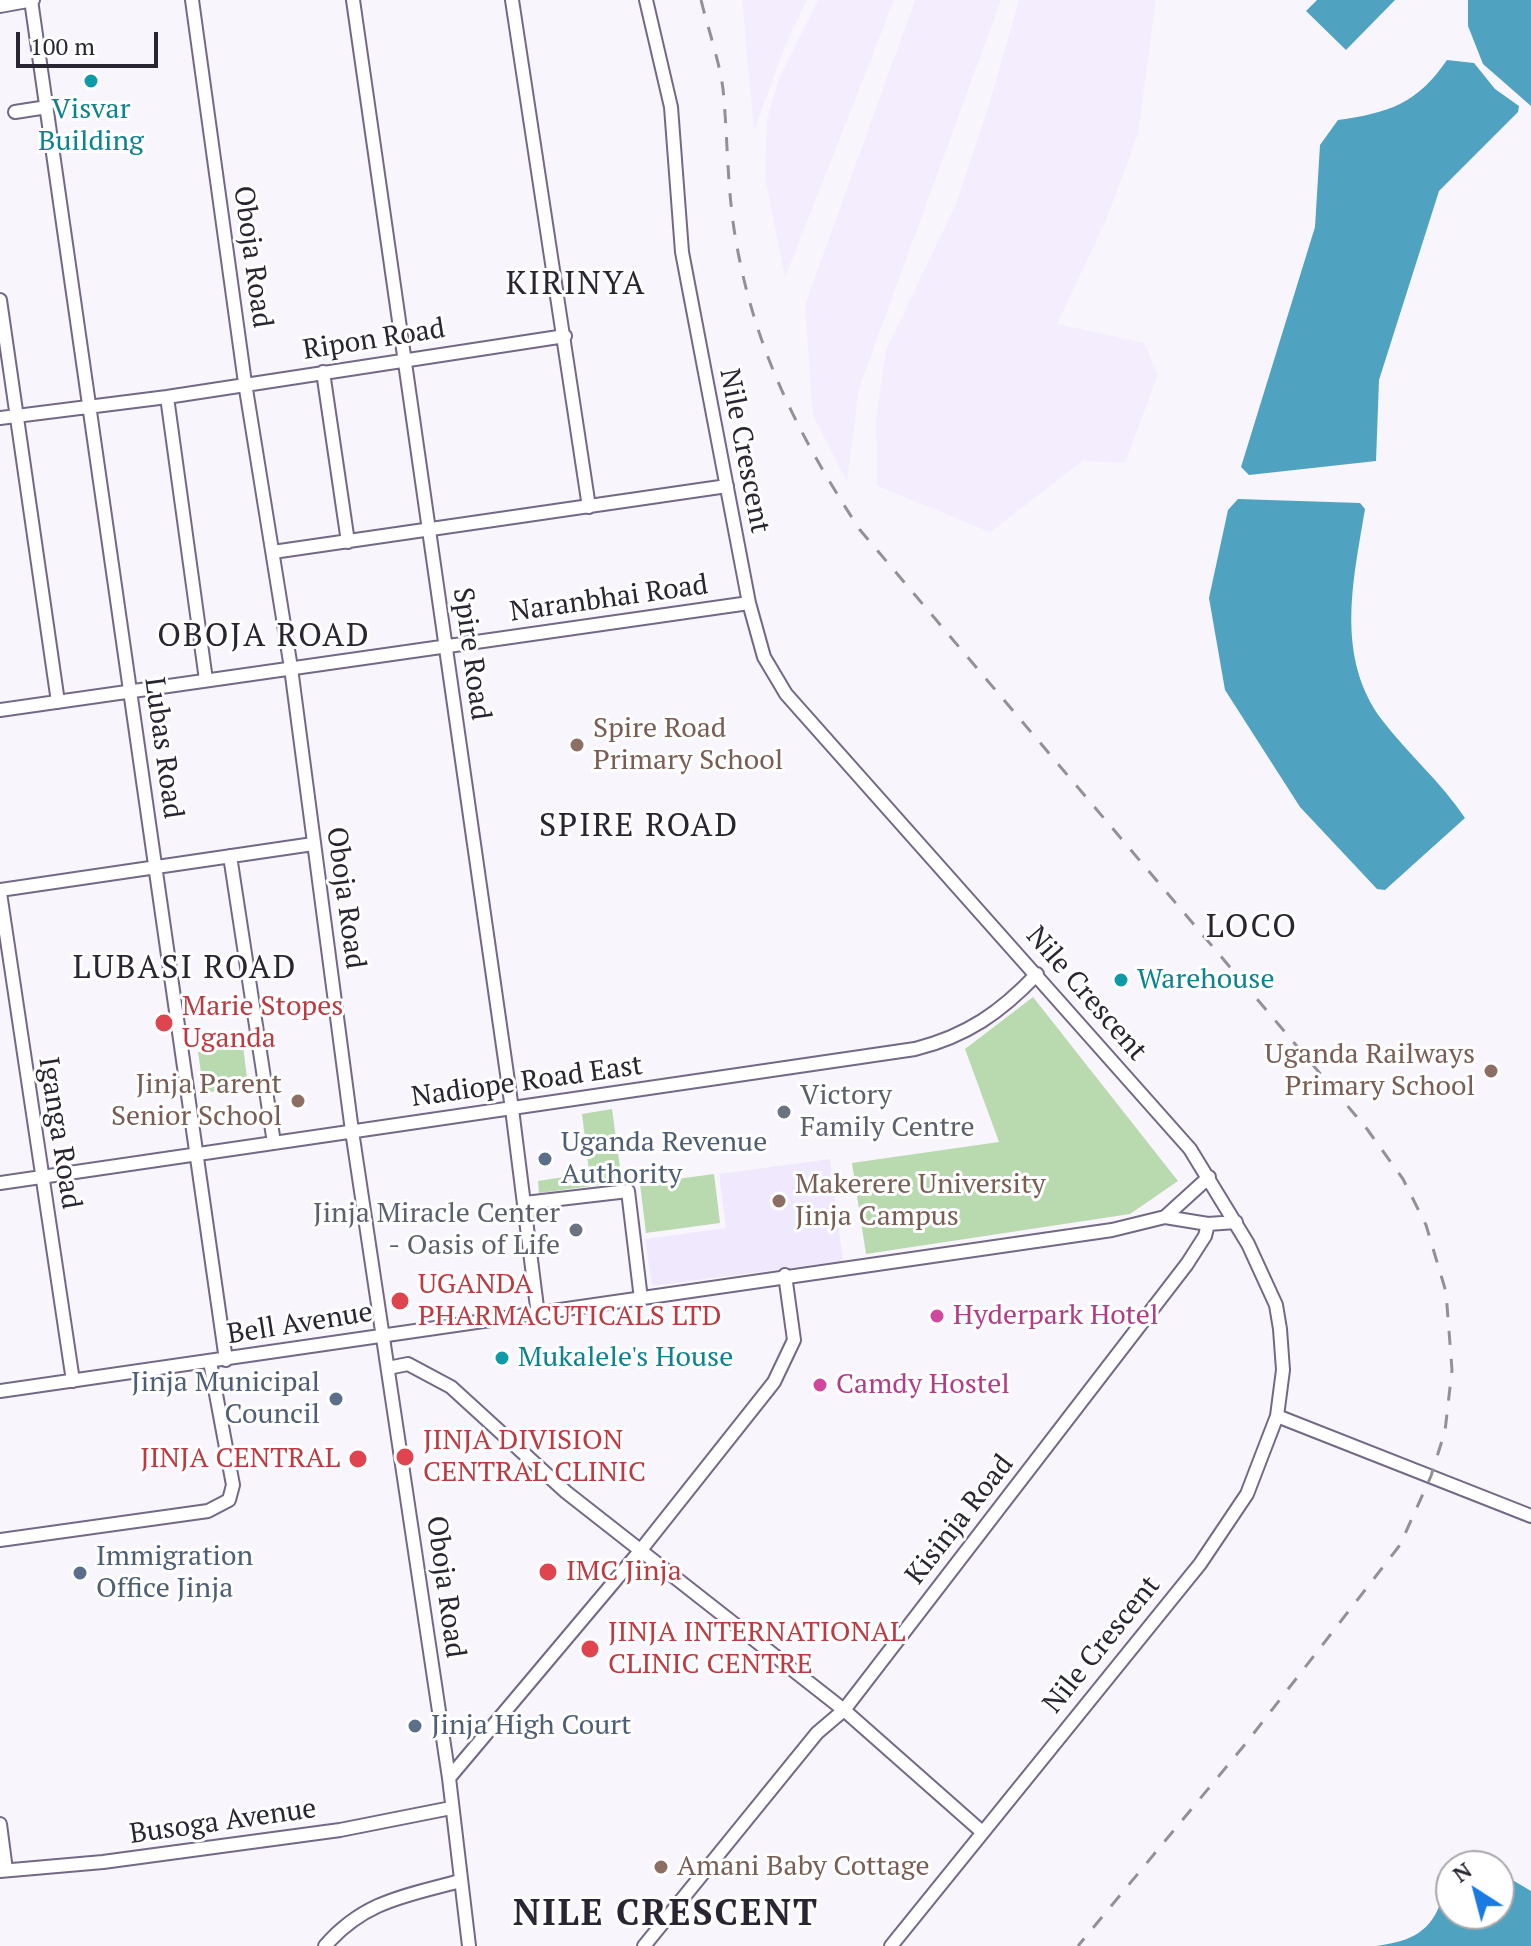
<!DOCTYPE html>
<html>
<head>
<meta charset="utf-8">
<style>
  body { margin:0 }
  #map { position:relative; width:1531px; height:1946px; overflow:hidden; background:#f8f5fc; font-family:"PT Serif",serif }
  canvas { display:block }
  .north { position:absolute; left:1435px; top:1850px; width:80px; height:80px; box-sizing:border-box; background:#fff; border:2px solid #aaa8ad; border-radius:50%; rotate:324deg; font-size:22px; font-weight:700; line-height:32px; text-align:center; color:#2a2532 }
  .north::after { content:''; display:block; margin:auto; width:28px; height:36px; background:#187ae2; clip-path:polygon(50% 0,100% 100%,50% 72%,0 100%) }
  .scale { position:absolute; left:16px; top:32px; width:142px; height:36px; box-sizing:border-box; border:4px solid #2a2532; border-top:0; padding-left:10px; font-size:24px; line-height:28px; white-space:nowrap; color:#2a2532; -webkit-text-stroke:6px #fff; paint-order:stroke }
</style>
</head>
<body>
<div id="map">
<canvas width="1531" height="1946"></canvas>
<div class="north">N</div>
<div class="scale">100 m</div>
</div>
<script>
const ctx = document.querySelector('canvas').getContext('2d');
ctx.lineJoin = 'round';
function paint(path, color) {
  ctx.fillStyle = color;
  ctx.fill(path, 'evenodd');
}
function strokePath(path, color, width, dash) {
  ctx.strokeStyle = color;
  ctx.lineWidth = width;
  ctx.lineCap = dash ? 'butt' : 'round';
  ctx.setLineDash(dash || []);
  ctx.stroke(path);
}
function write(font, color, halo, rows, align = 'center') {
  ctx.font = font + ' "PT Serif",serif';
  ctx.lineWidth = 6;
  ctx.setLineDash([]);
  ctx.textBaseline = 'middle';
  ctx.strokeStyle = halo;
  ctx.fillStyle = color;
  for (const [text, x, y, turn = 0] of rows) {
    ctx.save();
    ctx.translate(x, y);
    ctx.rotate((+turn || 0) * Math.PI / 180);
    ctx.textAlign = isNaN(turn) ? turn : align;
    if (halo) ctx.strokeText(text, 0, 0);
    ctx.fillText(text, 0, 0);
    ctx.restore();
  }
}
paint(new Path2D(`
  M742,0H807L785,46L754,131Z
  M818,0H894L785,278L765,177L767,120L779,78Z
  M915,0H1001L859,388L847,482L813,415L805,305Z
  M1019,0H1156L1138,134L1106,220L1057,324L1144,343L1158,374L1125,463L1083,461L990,532L877,486L876,419L886,350L956,204L991,98Z`), '#f3edfe');
paint(new Path2D(`
  M830,1159L843,1261L652,1286L645,1239L726,1228L719,1174Z`), '#f0e9fe');
paint(new Path2D(`
  M1033,997L1178,1181L1130,1214L866,1254L852,1163L999,1142L965,1049Z
  M243,1046L248,1086L204,1093L198,1052Z
  M612,1109L622,1182L539,1193L538,1181L584,1174L589,1170L582,1114Z
  M714,1174L720,1223L646,1233L640,1184Z`), '#b9d9af');
paint(new Path2D(`
  M1317,0H1395L1346,50L1306,11Z
  M1468,0H1531V106L1483,64L1468,26Z
  M1447,60L1474,63L1495,89L1519,106L1518,112L1439,191L1379,380L1376,461L1249,475L1241,467L1315,227L1320,145L1338,120C1388,113 1417,104 1447,60Z
  M1238,499L1360,503L1365,509C1353,581 1335,657 1382,720C1408,754 1442,783 1465,818L1385,890L1377,889L1300,807L1225,690L1209,598L1228,510Z
  M1499,1872L1531,1891V1946H1376C1405,1942 1429,1935 1440,1904C1443,1893 1443,1883 1451,1875V1914H1499Z`), '#4fa3c0');
const minor = new Path2D(`
  M31,0L226,1360
  M192,0L245,383L291,668L352,1131L449,1778L469,1946
  M353,0L512,1109L538,1315
  M512,0L589,507
  M646,0L671,107L682,252L749,603L764,657L786,694L1190,1149L1248,1244L1276,1305L1280,1329L1283,1370L1277,1416L1247,1494L1200,1564L891,1946
  M0,6L33,0
  M15,112L47,107
  M0,300L58,702
  M323,372L348,542
  M167,397L206,680
  M0,418L167,397L565,336
  M273,552L727,486
  M0,710L749,603
  M230,856L274,1143
  M0,890L313,844
  M0,893L73,1381
  M0,1183L915,1049C967,1036 1001,1012 1037,974
  M525,1203L628,1191L641,1299
  M1165,1217L1208,1224L1236,1222
  M388,1368L408,1364L451,1387L566,1492L844,1710L981,1831
  M0,1391L1112,1230L1165,1217L1209,1177
  M1277,1416L1531,1516
  M0,1540L208,1511L229,1500L233,1485L210,1362
  M449,1778L640,1551L774,1382L794,1340L785,1275
  M0,1824L6,1870
  M0,1871L103,1862L340,1830L451,1808
  M325,1946C364,1901 405,1896 460,1881
  M644,1946L817,1733L844,1710L1187,1264L1205,1236L1208,1224`);
strokePath(minor, '#736886', 16);
strokePath(minor, '#fff', 12);
strokePath(new Path2D(`
  M701,0C708,29 719,59 723,89C728,140 727,191 736,241C755,351 800,438 860,530L1367,1129L1403,1179L1426,1225L1446,1292L1452,1370L1445,1431L1431,1476L1400,1545L1247,1742L1078,1946`), '#94909a', 3, [14, 14]);
for (const [x, y, r, color] of [
  [91,81,8,"#0f9aa8"],
  [577,745,8,"#8d6e63"],
  [1121,980,8,"#0f9aa8"],
  [164,1023,10,"#e0444e"],
  [1491,1071,8,"#8d6e63"],
  [298,1101,8,"#8d6e63"],
  [784,1112,8,"#6b7280"],
  [545,1159,8,"#5c6f8a"],
  [779,1201,8,"#8d6e63"],
  [576,1230,8,"#6b7280"],
  [400,1301,10,"#e0444e"],
  [937,1316,8,"#d1479c"],
  [502,1358,8,"#0f9aa8"],
  [820,1385,8,"#d1479c"],
  [336,1399,8,"#5c6f8a"],
  [405,1457,10,"#e0444e"],
  [358,1459,10,"#e0444e"],
  [548,1572,10,"#e0444e"],
  [80,1573,8,"#5c6f8a"],
  [590,1649,10,"#e0444e"],
  [415,1726,8,"#5c6f8a"],
  [661,1867,8,"#8d6e63"]
]) {
  const dot = new Path2D();
  dot.arc(x, y, r, 0, 2 * Math.PI);
  ctx.fillStyle = color;
  ctx.fill(dot);
  strokePath(dot, '#fff', 3);
}
write('28px', '#0d838f', '#fff', [
  ["Visvar",91,110,"center"],
  ["Building",91,142,"center"],
  ["Warehouse",1137,980],
  ["Mukalele's House",518,1358]
], 'left');
write('28px', '#2a2532', '#fff', [
  ["Oboja Road",252,257,82],
  ["Ripon Road",374,340,-9],
  ["Nile Crescent",744,451,79],
  ["Naranbhai Road",609,599,-8],
  ["Spire Road",471,654,82],
  ["Lubas Road",163,748,82],
  ["Oboja Road",345,898,82],
  ["Nile Crescent",1086,994,49],
  ["Nadiope Road East",527,1082,-8],
  ["Iganga Road",59,1133,81],
  ["Bell Avenue",300,1324,-9],
  ["Kisinja Road",960,1520,-52],
  ["Oboja Road",445,1587,82],
  ["Nile Crescent",1102,1645,-51],
  ["Busoga Avenue",223,1822,-8]
]);
write('28px', '#785e54', '#fff', [
  ["Spire Road",593,729],
  ["Primary School",593,761],
  ["Uganda Railways",1475,1055,"right"],
  ["Primary School",1475,1087,"right"],
  ["Jinja Parent",282,1085,"right"],
  ["Senior School",282,1117,"right"],
  ["Makerere University",795,1185],
  ["Jinja Campus",795,1217],
  ["Amani Baby Cottage",677,1867]
], 'left');
write('28px', '#be3a42', '#fff', [
  ["Marie Stopes",182,1007],
  ["Uganda",182,1039],
  ["UGANDA",418,1285],
  ["PHARMACUTICALS LTD",418,1317],
  ["JINJA DIVISION",423,1441],
  ["CENTRAL CLINIC",423,1473],
  ["JINJA CENTRAL",340,1459,"right"],
  ["IMC Jinja",566,1572],
  ["JINJA INTERNATIONAL",608,1633],
  ["CLINIC CENTRE",608,1665]
], 'left');
write('28px', '#5b616d', '#fff', [
  ["Victory",800,1096],
  ["Family Centre",800,1128],
  ["Jinja Miracle Center",560,1214,"right"],
  ["- Oasis of Life",560,1246,"right"]
], 'left');
write('28px', '#4e5e75', '#fff', [
  ["Uganda Revenue",561,1143],
  ["Authority",561,1175],
  ["Jinja Municipal",320,1383,"right"],
  ["Council",320,1415,"right"],
  ["Immigration",96,1557],
  ["Office Jinja",96,1589],
  ["Jinja High Court",431,1726]
], 'left');
write('28px', '#b23c85', '#fff', [
  ["Hyderpark Hotel",953,1316],
  ["Camdy Hostel",836,1385]
], 'left');
ctx.letterSpacing = '2px';
write('32px', '#2a2532', '#fff', [
  ["KIRINYA",576,285],
  ["OBOJA ROAD",264,637],
  ["SPIRE ROAD",639,827],
  ["LOCO",1252,928],
  ["LUBASI ROAD",185,969]
]);
ctx.letterSpacing = '0px';
ctx.letterSpacing = '2px';
write('bold 36px', '#2a2532', '#fff', [
  ["NILE CRESCENT",666,1915]
]);
ctx.letterSpacing = '0px';
</script>
</body>
</html>
